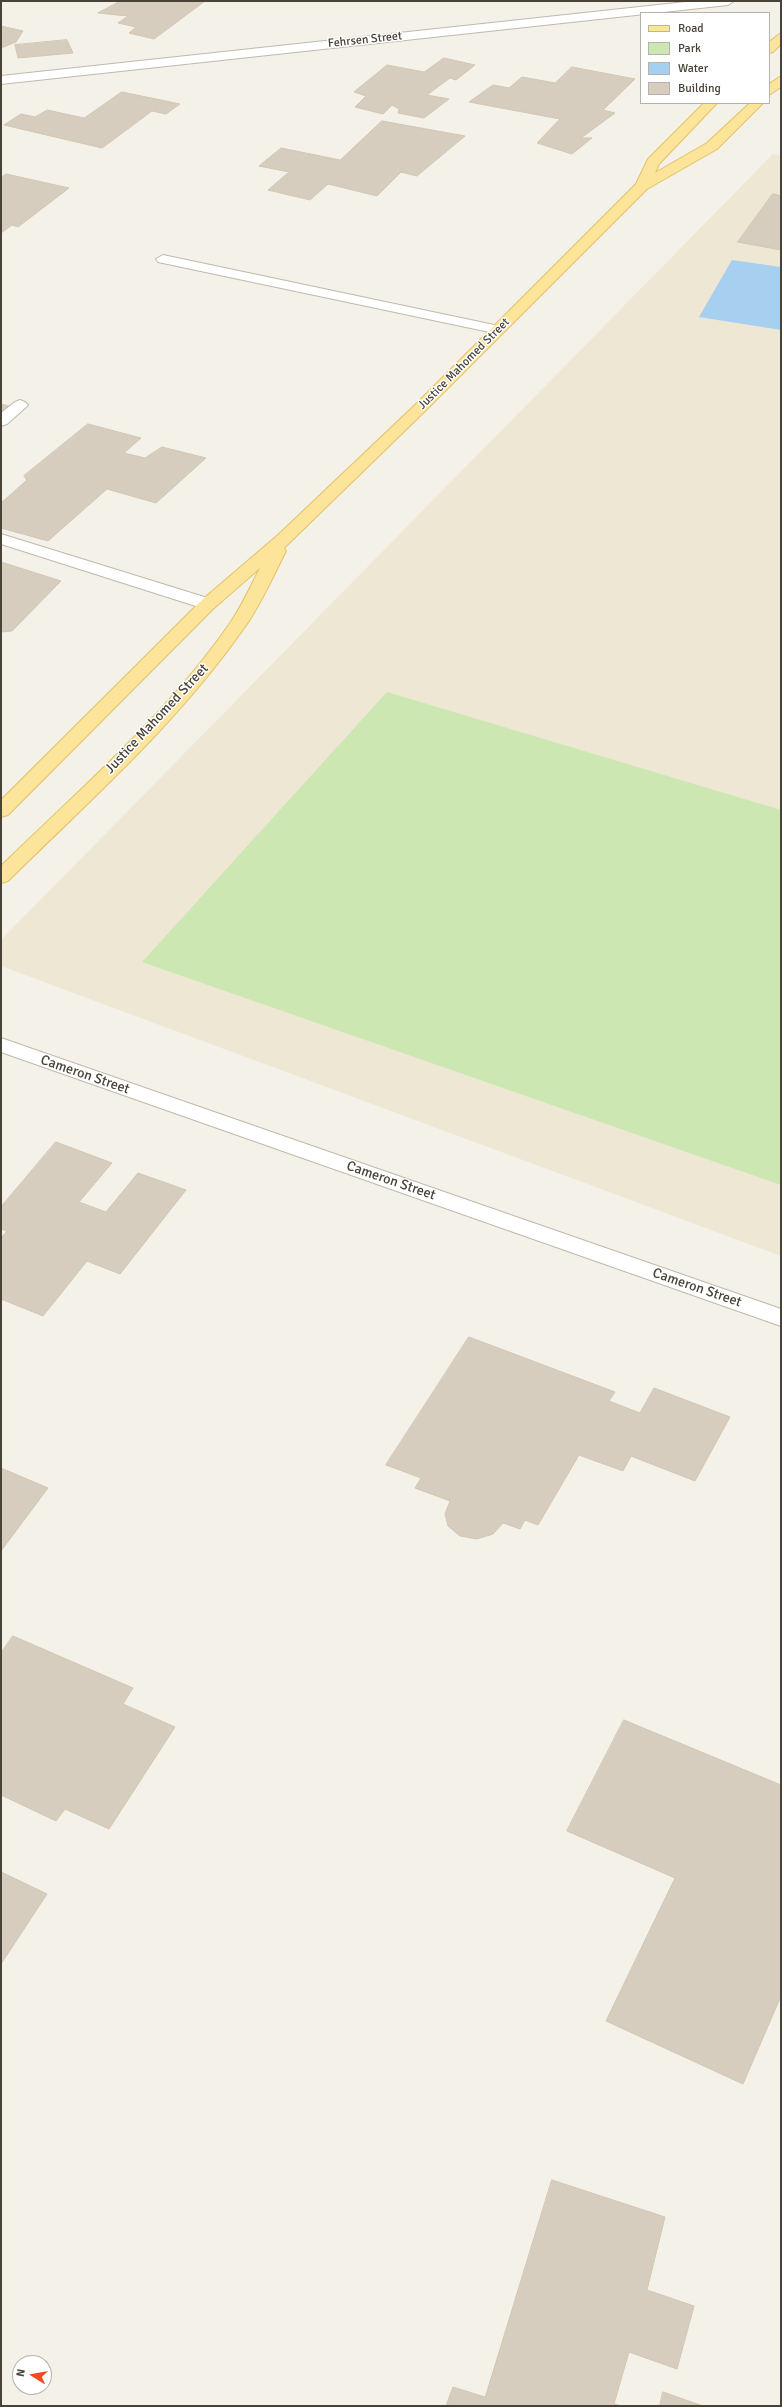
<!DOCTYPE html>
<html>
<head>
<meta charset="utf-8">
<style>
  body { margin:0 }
  #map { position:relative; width:782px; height:2407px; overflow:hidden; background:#f4f1e9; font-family:Signika,sans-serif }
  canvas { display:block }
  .frame { position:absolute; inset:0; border:2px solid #484237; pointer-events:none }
  .legend { position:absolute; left:640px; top:12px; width:130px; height:92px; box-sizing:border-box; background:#fff; border:1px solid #b6b3af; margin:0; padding:5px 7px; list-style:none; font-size:12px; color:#484237 }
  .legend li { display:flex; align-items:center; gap:8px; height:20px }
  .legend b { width:20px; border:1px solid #b6b3af }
  .north { position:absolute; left:12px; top:2355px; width:40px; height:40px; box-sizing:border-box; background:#fff; border:1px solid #b6b3af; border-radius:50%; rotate:281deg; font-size:11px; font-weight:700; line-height:16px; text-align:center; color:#484237 }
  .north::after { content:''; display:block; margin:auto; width:14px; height:18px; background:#f6481e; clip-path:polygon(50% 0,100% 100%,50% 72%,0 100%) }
</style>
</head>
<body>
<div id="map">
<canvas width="782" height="2407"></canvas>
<div class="frame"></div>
<ul class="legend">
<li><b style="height:5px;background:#fce49a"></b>Road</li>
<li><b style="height:11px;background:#cde7b3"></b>Park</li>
<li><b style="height:11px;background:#a7cfef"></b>Water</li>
<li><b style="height:11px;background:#d6cdbe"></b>Building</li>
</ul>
<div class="north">N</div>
</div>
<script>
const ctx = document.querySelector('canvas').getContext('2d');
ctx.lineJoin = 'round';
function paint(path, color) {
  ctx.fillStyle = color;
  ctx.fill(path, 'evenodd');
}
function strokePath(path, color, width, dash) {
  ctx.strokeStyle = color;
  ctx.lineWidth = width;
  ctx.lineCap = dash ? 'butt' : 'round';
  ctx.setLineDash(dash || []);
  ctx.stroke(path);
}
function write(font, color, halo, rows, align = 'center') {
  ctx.font = font + ' Signika,sans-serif';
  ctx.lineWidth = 3;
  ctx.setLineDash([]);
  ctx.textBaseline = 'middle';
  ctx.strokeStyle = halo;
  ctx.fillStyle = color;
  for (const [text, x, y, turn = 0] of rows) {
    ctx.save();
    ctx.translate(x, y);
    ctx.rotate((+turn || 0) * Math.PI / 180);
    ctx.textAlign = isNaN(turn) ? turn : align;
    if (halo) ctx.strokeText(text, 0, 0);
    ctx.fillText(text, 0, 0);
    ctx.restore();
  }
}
paint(new Path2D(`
  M773,154L781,156V1256L1,966V940Z`), '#ede7d3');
paint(new Path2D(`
  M387,692L781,810V1185L142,962Z`), '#cde7b3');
paint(new Path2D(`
  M732,260L781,267V330L699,317Z`), '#a7cfef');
const building = new Path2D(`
  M121,1H205L154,39L129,33L136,27L118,23L128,16L98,13Z
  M1,26L23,31L16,42L1,48Z
  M67,40L73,53L18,58L15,45Z
  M444,58L475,65L456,80L450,78L427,95L449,99L424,118L398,113L399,109L392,105L383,114L355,107L366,96L354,92L387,65L424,72Z
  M572,67L635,79L603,110L615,113L581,138H592L572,154L537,143L560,119L469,102L493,85L509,88L522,77L555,83Z
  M122,92L180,104L166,114L152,111L102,148L4,125L21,114L35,117L47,110L84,118Z
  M382,121L465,136L417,176L401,172L377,196L328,184L310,200L268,190L289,172L259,166L281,148L340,160Z
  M6,174L69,188L18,227L12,225L1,233V178Z
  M773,194L781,196V250L738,242Z
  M1,404L12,407L1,417Z
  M88,424L141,438L124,453L145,458L162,447L206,458L156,503L107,489L48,541L1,528V503L27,480L24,476Z
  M1,562L61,581L12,631L1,632Z
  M56,1142L112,1163L79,1202L106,1212L138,1173L186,1190L120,1274L87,1261L43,1316L1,1299V1238L7,1231L1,1229V1207Z
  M469,1337L615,1392L609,1401L640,1413L654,1388L730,1417L695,1481L631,1456L623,1471L579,1455L538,1525L525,1520L520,1529L503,1523L493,1534L477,1539L460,1536L448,1526L445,1514L450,1501L415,1488L421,1478L386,1465Z
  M1,1468L48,1488L1,1551Z
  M13,1636L133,1688L123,1704L175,1727L109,1829L65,1809L56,1821L1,1795V1695L3,1691L1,1690V1653Z
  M624,1720L781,1785V1996L743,2084L606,2021L675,1878L567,1831Z
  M1,1872L47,1894L1,1964Z
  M552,2180L665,2217L647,2290L694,2306L677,2369L629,2352L614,2404L622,2406H446L453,2387L485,2397Z
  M663,2392L703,2406H660Z`);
paint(building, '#d6cdbe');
strokePath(building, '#d0c6b2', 1);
const minor = new Path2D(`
  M695,1H734L728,5L1,84V76Z
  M163,255L499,326L506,330L499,334L158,262L156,259Z
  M20,400L25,402L28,405L25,408L7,424L1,426V413L15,402Z
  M1,534L214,600L217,604L214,608H202L1,544Z
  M1,1038L781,1309V1326L1,1052Z`);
const major = new Path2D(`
  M781,33V44L773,52L769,53V42Z
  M781,76V87L769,95V84Z
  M704,103H717L659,164L655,173L707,143L750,103H763L717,149L647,189L424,412L284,548L286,551C273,576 261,605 244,628C178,723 89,801 8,881L1,883V866C79,790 165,716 228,626C241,608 250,587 260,568L214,608L8,815L1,817V800L202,600L278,535L414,406L636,184L648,159Z`);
strokePath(minor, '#c0b9ac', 2);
strokePath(major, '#e2c369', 2);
paint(minor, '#fff');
paint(major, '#fce49a');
write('12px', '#484237', '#fff', [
  ["Fehrsen Street",365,40,-6],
  ["Justice Mahomed Street",464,364,-45]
]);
write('14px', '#484237', '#fff', [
  ["Justice Mahomed Street",157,719,-47],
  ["Cameron Street",85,1075,19],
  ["Cameron Street",391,1181,19],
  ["Cameron Street",697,1288,19]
]);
</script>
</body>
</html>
